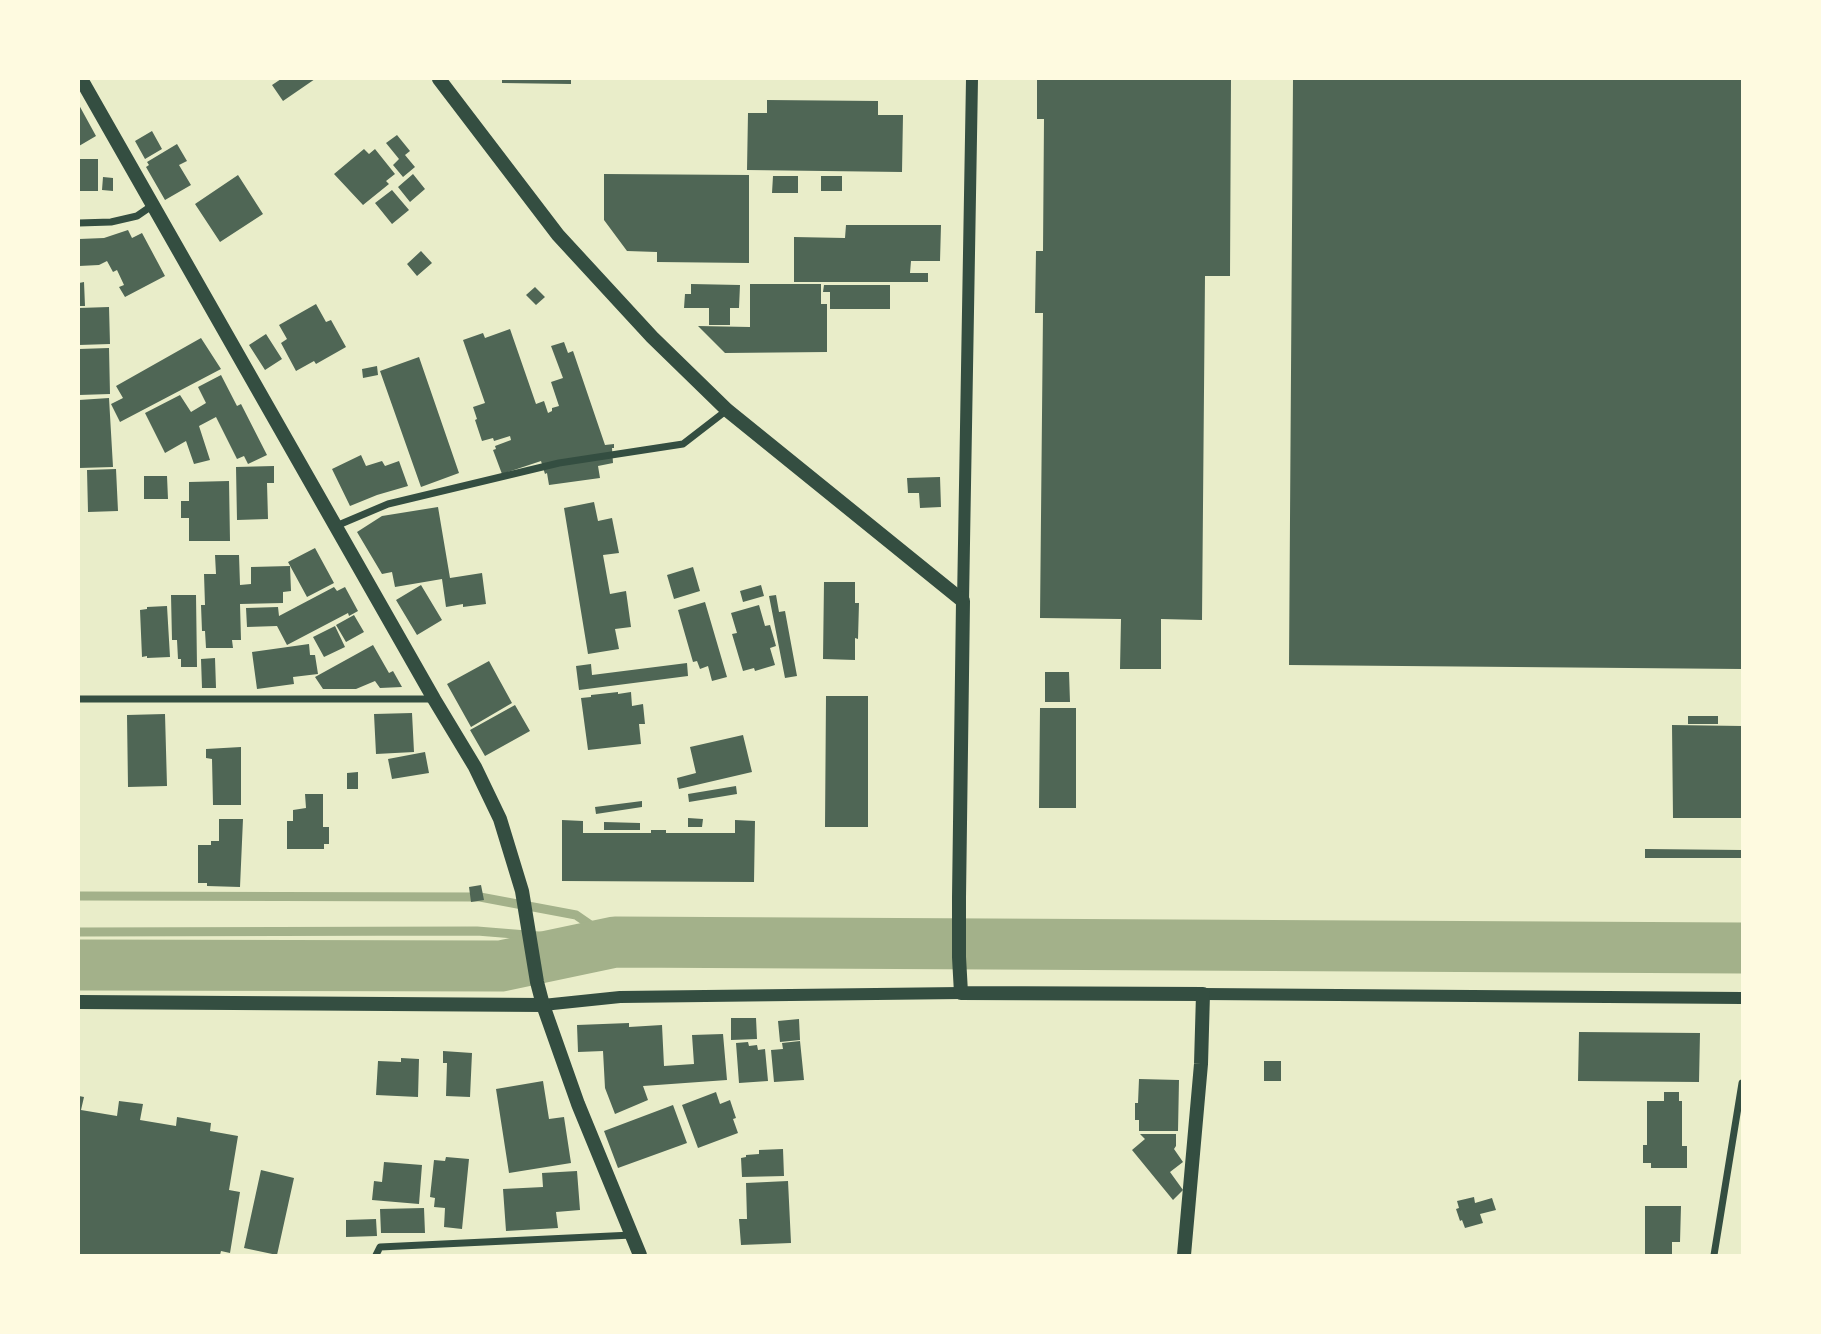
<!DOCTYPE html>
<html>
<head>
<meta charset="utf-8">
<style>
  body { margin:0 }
  #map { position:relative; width:1821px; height:1334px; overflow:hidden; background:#e9edc9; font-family:"Exo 2",sans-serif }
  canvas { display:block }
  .frame { position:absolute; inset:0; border:80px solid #fefae0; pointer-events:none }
</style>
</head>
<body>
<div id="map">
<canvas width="1821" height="1334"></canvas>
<div class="frame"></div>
</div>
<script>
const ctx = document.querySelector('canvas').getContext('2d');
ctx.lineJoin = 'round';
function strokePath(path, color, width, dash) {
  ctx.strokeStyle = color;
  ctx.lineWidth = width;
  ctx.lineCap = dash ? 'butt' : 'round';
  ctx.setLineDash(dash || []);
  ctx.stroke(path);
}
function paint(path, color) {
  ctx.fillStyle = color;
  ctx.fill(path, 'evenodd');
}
strokePath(new Path2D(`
  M79,896L480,897L576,915L615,942
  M79,932L477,931L613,942`), '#a3b18a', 9);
strokePath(new Path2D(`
  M79,965L501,966L615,942L1742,948`), '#a3b18a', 51);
paint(new Path2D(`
  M281,79H315L283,101L272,85Z
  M502,79H571V84L502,83Z
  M1037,79H1231L1230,276H1205L1202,620L1161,619V669H1120L1121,619L1040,618L1043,313H1035L1036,251H1043L1044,119H1037Z
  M1293,79H1742V669L1289,665Z
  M767,100L878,101V115H903L902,172L747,170L748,113H767Z
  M79,105L96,136L79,146Z
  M152,131L162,149L145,159L135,141Z
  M397,135L410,151L405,155L415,167L403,177L393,165L399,159L386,143Z
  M177,144L187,161L179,165L191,185L165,200L146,167L149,165L147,162Z
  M364,149L369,154L375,149L395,174L386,181L389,184L363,205L334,174Z
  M79,159H98V191H79Z
  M413,174L425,189L410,202L398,187Z
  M604,174L749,175V263L657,262V252L627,251L604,220Z
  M238,175L263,214L220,242L195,204Z
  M773,176H798V193H772Z
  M821,176H842V191H821Z
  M103,177L113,178V191L102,190Z
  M392,190L409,210L392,224L375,203Z
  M846,225H941L940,261H911L910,273H928V282H794V237L845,238Z
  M128,230L132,238L142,233L165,276L125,297L119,287L124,285L117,270L113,272L107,261L99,265L79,266V239L104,238Z
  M421,251L432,263L417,276L407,264Z
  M84,282L85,306H79V283Z
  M691,284L740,285L739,308H730V325H709V308H684L685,294H691Z
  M750,284H821V304H827V352L725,353L698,326L750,327Z
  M824,285H890V309H830V292H823Z
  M535,287L545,297L536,305L526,295Z
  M316,304L326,322L331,320L346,347L316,364L314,361L296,371L281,343L287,339L279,325Z
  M109,307L110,344L79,345V308Z
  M510,329L536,404L544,401L548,413L552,411V408L559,406L551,382L563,378L551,346L564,342L568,353L573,351L605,445L614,444V448H612L613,463L598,466L600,478L549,485L547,473L545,474L541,461L502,474L493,450L496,449L495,446L511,440L510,436L494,441L493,438L482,441L475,420L477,419L473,407L485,403L463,340L483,333L485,338Z
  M266,334L282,359L265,370L249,345Z
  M201,338L221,369L120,422L111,404L123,398L116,386Z
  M109,348L110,394L79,395V349Z
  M419,357L459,473L421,487L380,371Z
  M377,366L378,375L363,378L362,369Z
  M221,375L237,406L241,404L267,455L248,464L244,456L237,459L216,417L199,426L210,460L194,464L186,441L165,453L145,413L180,395L191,412L206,403L198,387Z
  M109,398L113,467L79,468V400Z
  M361,455L366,466L382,461L385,466L399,461L408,486L377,495L350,506L332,469Z
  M274,466V483H267L268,519L237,520L236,467Z
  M116,469L118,511L88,512L87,470Z
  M144,476H167L168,499H144Z
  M940,477L941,507L920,508L919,493H908L907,478Z
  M229,481L230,541H189V518H181V501H189V482Z
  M594,502L598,521L612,518L619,553L603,555L610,594L626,591L631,627L615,629L619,649L588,654L564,508Z
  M438,507L450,578L482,573L486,604L463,607V604L446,607L442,579L395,587L392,572L382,574L357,532L382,516Z
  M315,548L334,583L307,597L288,562Z
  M215,555H239L240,585L251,584V567L290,566L291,591L283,592V603L240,604L241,640H232L233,648H206L205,631H202L201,605H205L204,574H216Z
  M693,567L700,591L674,599L667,575Z
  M824,582H855V603H859L858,639L855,638V660L823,659Z
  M421,585L442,620L417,635L396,600Z
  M761,585L764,596L743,602L740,591Z
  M334,587L337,591L345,587L358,611L349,616L348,613L287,645L277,626L247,627L246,608L278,607L279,616Z
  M171,595H196L197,667H181V659H178L177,640H172Z
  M776,595L779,612L785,611L797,676L785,678L769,596Z
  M705,602L727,677L712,681L708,666L700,669L697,661L693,662L678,610Z
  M759,605L765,626L770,625L776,646L770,648L775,665L755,671L754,668L743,671L732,634L737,633L731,613Z
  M167,606L170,657L147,658V656L142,657L140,610L147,609V607Z
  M354,615L364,632L346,642L336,625Z
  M335,626L345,647L324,657L313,637Z
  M309,644L310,655H315L318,674L293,677L294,684L257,689L252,652Z
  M373,645L389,673L393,671L402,687L380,688L375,681L356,689H323L315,677Z
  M215,658L216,688H202L201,659Z
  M489,661L512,703L471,727L447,684Z
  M687,663L688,676L579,690L576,666L591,664L592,675Z
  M1045,672H1069L1070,702H1045Z
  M618,692V694L631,692L632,706L643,704L645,724H639L641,744L588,750L581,698L591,697V695Z
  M826,696H868V827H825Z
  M515,705L530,731L485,756L470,730Z
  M1040,708H1076V808H1039Z
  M412,713L414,752L376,754L374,714Z
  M165,714L167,786L128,787L127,715Z
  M1688,716H1718V724H1688Z
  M1672,725L1742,726V818H1673Z
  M743,735L752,772L679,789L677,778L696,773L690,747Z
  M241,747V805H213L212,759L206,758V749Z
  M425,752L429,773L392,779L388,759Z
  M358,772V789H347V773Z
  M736,786L737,794L689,802L688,794Z
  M305,794H323V827H329V844H324V849H287V821H293V810L306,808Z
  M642,801V807L596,814L595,807Z
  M688,818L703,819L702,827H688Z
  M219,819H243L240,887L207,886V883H198V845H211V841H219Z
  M562,820L583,821V833H651V830H666V833H735V820L755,821L754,882L562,881Z
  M604,822L640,823V830H604Z
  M1645,849L1742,850V858H1645Z
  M481,885L484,900L471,902L469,887Z
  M731,1018H756L757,1039L731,1040Z
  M799,1019L800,1040L780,1042L778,1021Z
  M629,1023V1027L662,1025L664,1066L694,1064L692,1035L723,1034L727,1080L643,1086L648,1100L615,1114L605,1088L603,1051L578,1052L577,1025Z
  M1579,1032L1700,1033L1699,1082L1578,1081Z
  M800,1041L804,1080L774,1082L771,1050L783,1049L782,1043Z
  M748,1042L749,1046L757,1045L758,1050L765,1049L768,1081L739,1083L736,1043Z
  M443,1051L472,1053L470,1097L446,1096L447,1063H443Z
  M401,1058L419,1059L418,1097L376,1095L378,1061L401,1062Z
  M1264,1061H1281V1081H1264Z
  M1139,1079L1179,1080L1178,1131H1139V1120H1135V1103H1138Z
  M543,1081L549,1119L564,1117L571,1163L509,1173L496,1089Z
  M716,1092L720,1104L730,1100L736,1118L733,1119L738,1133L698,1148L682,1105Z
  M1664,1092H1679V1101H1682V1146H1687V1168H1651V1163H1643V1145H1647V1101H1664Z
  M79,1096L84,1097L81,1110L117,1116L119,1101L143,1104L140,1120L176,1126L177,1117L211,1123L210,1131L238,1136L229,1190L240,1192L230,1253L221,1251L220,1255H79Z
  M673,1105L687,1143L618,1168L604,1131Z
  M1140,1134H1176V1146L1174,1149L1183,1162L1170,1172L1183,1190L1173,1200L1132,1150L1145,1139Z
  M783,1149L784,1176L742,1177L741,1158L746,1157V1155L759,1154V1150Z
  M446,1157L469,1159L462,1229L444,1227L445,1208L434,1207L435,1198L430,1197L434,1160L445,1161Z
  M384,1162L422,1165L419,1204L372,1200L374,1181L382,1182Z
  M261,1170L294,1178L277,1255L244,1248Z
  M577,1171L580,1210L556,1212L558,1228L506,1231L503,1189L543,1187L542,1173Z
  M788,1181L791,1243L741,1245L739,1219H747L746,1183Z
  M1474,1197L1475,1203L1492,1198L1496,1210L1480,1214L1483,1223L1465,1228L1462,1220L1460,1221L1456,1209L1459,1208L1457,1201Z
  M1645,1206H1681L1680,1242H1672V1255H1645Z
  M424,1208L425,1233H381L380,1209Z
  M376,1219L377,1236L346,1237V1220Z`), '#4f6655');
strokePath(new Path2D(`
  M79,223L111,222L137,216L153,205
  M336,526L388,504L559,463L683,444L727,410
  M79,699H434
  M376,1255L380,1247L632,1235
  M1714,1255L1742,1083`), '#344e41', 7);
strokePath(new Path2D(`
  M963,601L972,79
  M1203,994L1742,998
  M543,1005L620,997L961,993`), '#344e41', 12);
strokePath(new Path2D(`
  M81,79L434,699L475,767L500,819L522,891L537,982L543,1005L578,1104L640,1255
  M439,79L558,235L652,337L727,410L963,601L959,897V957L961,993L1203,994L1201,1064L1184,1255
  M79,1002L543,1005`), '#344e41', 14);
</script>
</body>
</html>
